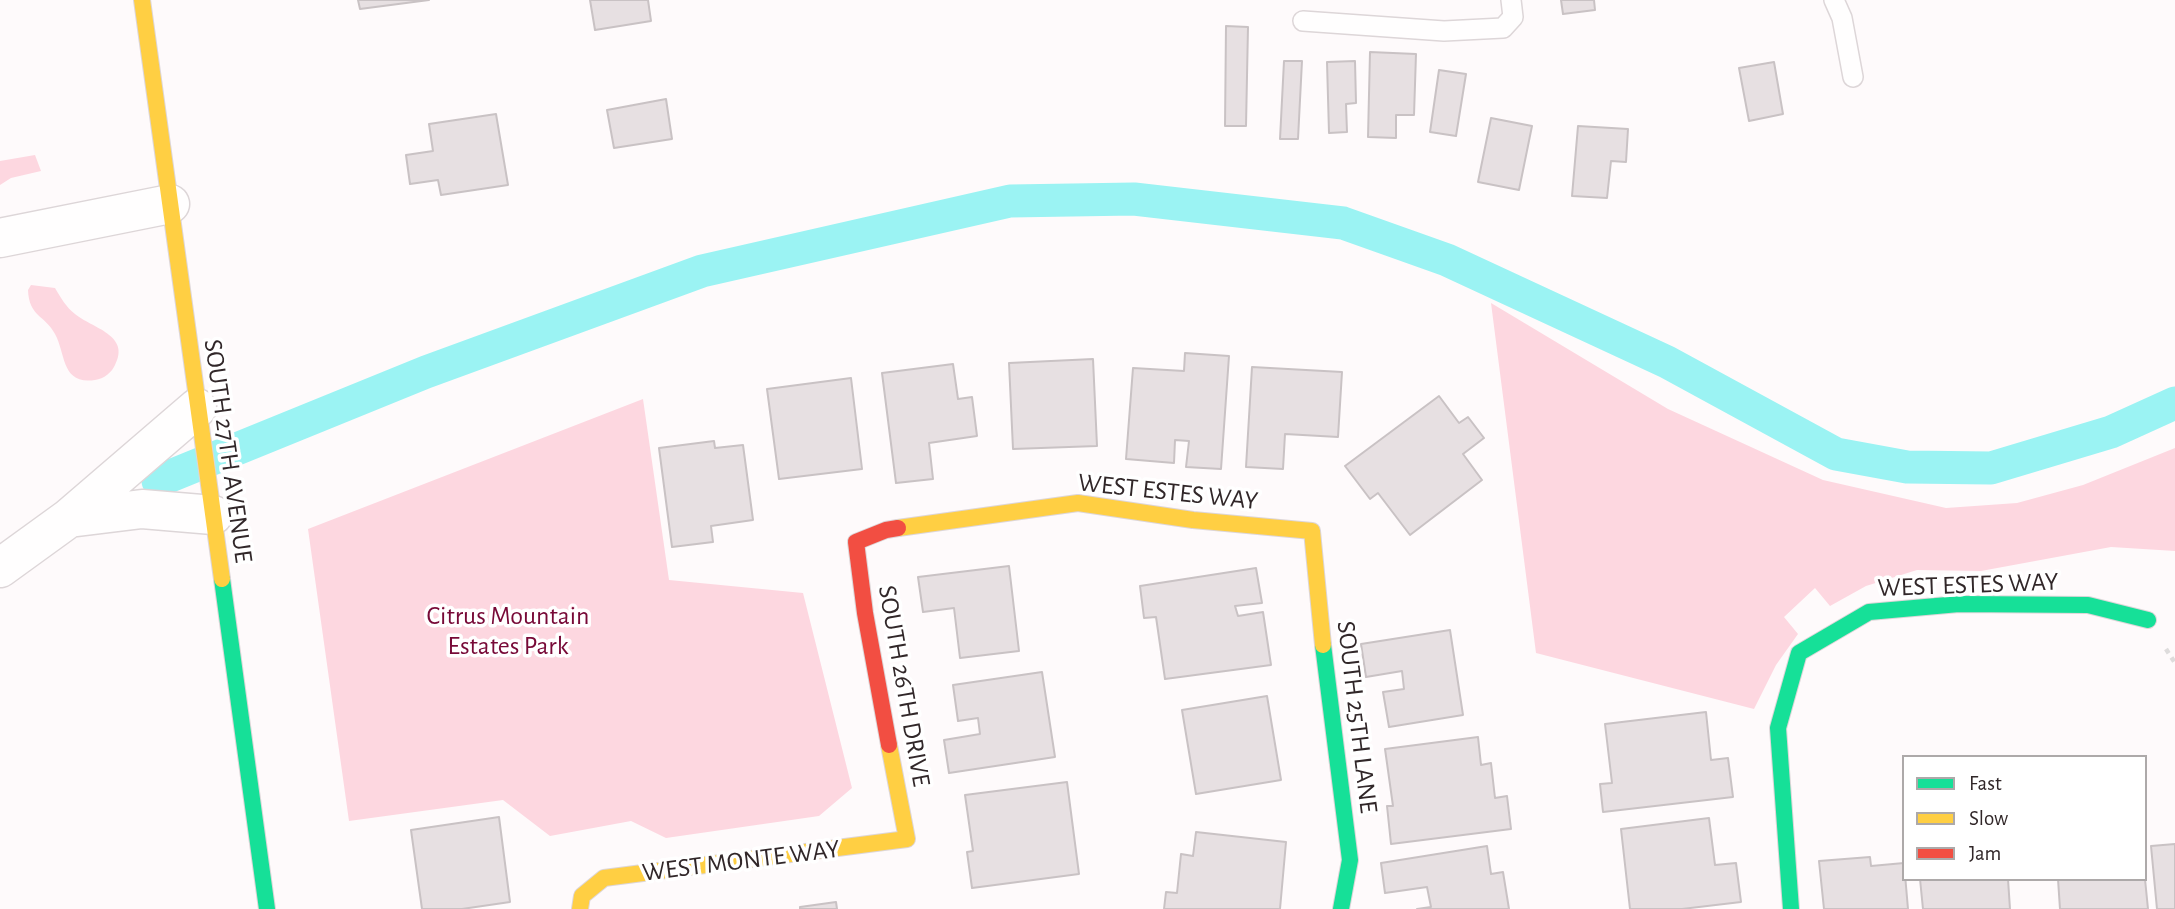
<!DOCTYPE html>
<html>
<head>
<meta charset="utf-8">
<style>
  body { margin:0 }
  #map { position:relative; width:2175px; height:909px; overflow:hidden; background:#fefafb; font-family:"Alegreya Sans",sans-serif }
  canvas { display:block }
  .legend { position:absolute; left:1902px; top:755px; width:245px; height:126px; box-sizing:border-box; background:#fff; border:2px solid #ada9a9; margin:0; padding:9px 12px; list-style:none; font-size:21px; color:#312729 }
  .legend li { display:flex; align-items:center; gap:14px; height:35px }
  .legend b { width:35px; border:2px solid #ada9a9 }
</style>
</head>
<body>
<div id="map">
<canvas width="2175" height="909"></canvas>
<ul class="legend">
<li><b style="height:9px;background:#16e098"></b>Fast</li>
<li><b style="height:9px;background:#ffcf43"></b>Slow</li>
<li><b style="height:9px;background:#f24e42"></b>Jam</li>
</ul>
</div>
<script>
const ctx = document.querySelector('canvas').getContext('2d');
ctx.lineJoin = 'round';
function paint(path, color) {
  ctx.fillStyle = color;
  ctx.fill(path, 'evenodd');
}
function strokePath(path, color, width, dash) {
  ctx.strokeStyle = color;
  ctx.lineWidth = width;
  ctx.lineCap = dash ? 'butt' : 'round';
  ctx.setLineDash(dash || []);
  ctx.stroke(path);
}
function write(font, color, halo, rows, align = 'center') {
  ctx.font = font + ' "Alegreya Sans",sans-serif';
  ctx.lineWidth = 7;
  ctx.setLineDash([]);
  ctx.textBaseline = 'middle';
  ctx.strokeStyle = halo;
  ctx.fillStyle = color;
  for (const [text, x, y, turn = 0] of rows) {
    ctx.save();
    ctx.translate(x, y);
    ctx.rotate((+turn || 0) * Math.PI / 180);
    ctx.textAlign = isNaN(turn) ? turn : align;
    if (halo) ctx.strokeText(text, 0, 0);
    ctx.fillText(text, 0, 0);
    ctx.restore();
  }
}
paint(new Path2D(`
  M35,155L41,171L11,178L0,185V161Z
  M31,285L55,288C61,298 66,307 75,314C92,328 131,335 115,365C112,372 104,379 95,380C61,385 66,354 55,334C45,315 29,317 28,290Z
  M1491,303L1668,409L1823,480L1946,508L2017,503L2083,485L2175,448V551L2111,547L1981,571L1917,570L1866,586L1830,606L1815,588L1784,617L1798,634L1776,665L1754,709L1536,653Z
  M643,399L669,580L803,593L852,788L819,816L666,838L631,821L550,836L503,800L349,821L308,529Z`), '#fdd7e0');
strokePath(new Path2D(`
  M158,481L426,372L702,271L1010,201L1134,199L1343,223L1447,260L1667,362L1836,454L1907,467L1991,468L2111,432L2175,403`), '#9bf3f3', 33);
const building = new Path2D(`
  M358,0H429L360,9Z
  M590,0H648L651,21L595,30Z
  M1561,0H1594L1595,10L1563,14Z
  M1226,26L1248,27L1246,126H1225Z
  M1370,52L1416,54L1414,115H1396V138L1368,137Z
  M1284,61H1302L1298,139H1280Z
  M1355,61L1356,103L1346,104L1347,132L1329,133L1327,62Z
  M1774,62L1783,114L1749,121L1739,68Z
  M1439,70L1466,74L1456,136L1430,132Z
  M666,99L672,139L614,148L607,110Z
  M496,114L508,185L441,195L438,180L410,184L406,155L433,151L429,124Z
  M1491,118L1532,126L1519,190L1478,182Z
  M1578,126L1628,129L1626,162L1611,161L1607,198L1572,196Z
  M1185,353L1229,356L1221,469L1186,467L1189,441L1175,440L1174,463L1126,459L1133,368L1184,371Z
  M1093,359L1097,446L1013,449L1009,363Z
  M953,364L958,399L972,397L977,436L929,443L933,479L896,483L882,373Z
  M1252,367L1342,372L1338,437L1285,434L1283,469L1246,467Z
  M851,378L862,469L779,479L767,389Z
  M1439,396L1459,423L1468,417L1484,438L1463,454L1482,480L1410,535L1378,493L1370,499L1345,466Z
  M714,441L715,448L743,445L753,520L711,526L713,542L672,547L659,448Z
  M1009,566L1019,651L960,658L954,608L923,612L918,577Z
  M1256,568L1262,603L1235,606L1238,616L1263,612L1271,665L1165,679L1156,617L1144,618L1140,586Z
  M1450,630L1463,715L1389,727L1383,692L1404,689L1402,671L1366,677L1361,644Z
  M1042,672L1055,757L949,773L944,740L980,734L978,718L958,721L953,685Z
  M1267,696L1281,780L1196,794L1182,710Z
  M1706,712L1711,760L1728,758L1733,797L1603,812L1600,784L1612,783L1605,724Z
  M1478,737L1481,765L1491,763L1495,798L1507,796L1511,829L1391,844L1387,806H1393L1385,749Z
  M1067,782L1079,874L972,888L967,852L973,851L965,795Z
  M499,817L510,902L462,909H422L411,830Z
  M1709,818L1715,865L1736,863L1741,902L1682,909H1630L1621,829Z
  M1196,832L1286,842L1280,909H1164L1166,892L1177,893L1181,854L1193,856Z
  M2175,844V909H2157L2151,846Z
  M1487,846L1491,874L1503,872L1509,909H1417L1431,907L1427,887L1385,893L1381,863Z
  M1870,857L1871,866L1904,863L1908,909H1824L1819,861Z
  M1920,879H2008L2010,909H1923Z
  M2058,879H2145L2148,909H2060Z
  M836,902L837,909H800V907Z`);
paint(building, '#e7e0e2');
strokePath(building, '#c9c2c4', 2);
const lane = new Path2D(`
  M1834,0L1842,18L1853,77
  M1303,21L1444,31L1503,28L1513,17L1511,0`);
const street = new Path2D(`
  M0,238L170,204
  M69,518L197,408
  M0,568L69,518L142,509L213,515`);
const fast = new Path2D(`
  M222,579L267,909
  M1323,645L1350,860L1341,909
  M1791,909L1778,728L1799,653L1869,612L1959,604L2088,605L2148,620`);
const slow = new Path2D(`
  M142,0L222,579
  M898,528L1078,503L1193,520L1312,531L1323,645
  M580,909L582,896L604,878L907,839L889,745`);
const jam = new Path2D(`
  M889,745L865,613L856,542L886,530L898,528`);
strokePath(lane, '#ddd6d8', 22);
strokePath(street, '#ddd6d8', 41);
strokePath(fast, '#ddd6d8', 18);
strokePath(slow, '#ddd6d8', 18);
strokePath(jam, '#ddd6d8', 18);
strokePath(new Path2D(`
  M2166,649L2175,663`), '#dedcdc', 4.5, [5, 5]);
strokePath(lane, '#fffefe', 19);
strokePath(street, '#fffefe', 38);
strokePath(fast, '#16e098', 16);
strokePath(slow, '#ffcf43', 16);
strokePath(jam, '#f24e42', 16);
write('26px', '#312729', '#fff', [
  ["SOUTH 27TH AVENUE",228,451,82],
  ["WEST ESTES WAY",1168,492,6],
  ["WEST ESTES WAY",1968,585,-2],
  ["SOUTH 26TH DRIVE",904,686,80],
  ["SOUTH 25TH LANE",1357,717,83],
  ["WEST MONTE WAY",741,861,-7]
]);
write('26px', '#770937', '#fff', [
  ["Citrus Mountain",508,616],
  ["Estates Park",508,646]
]);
</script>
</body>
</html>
